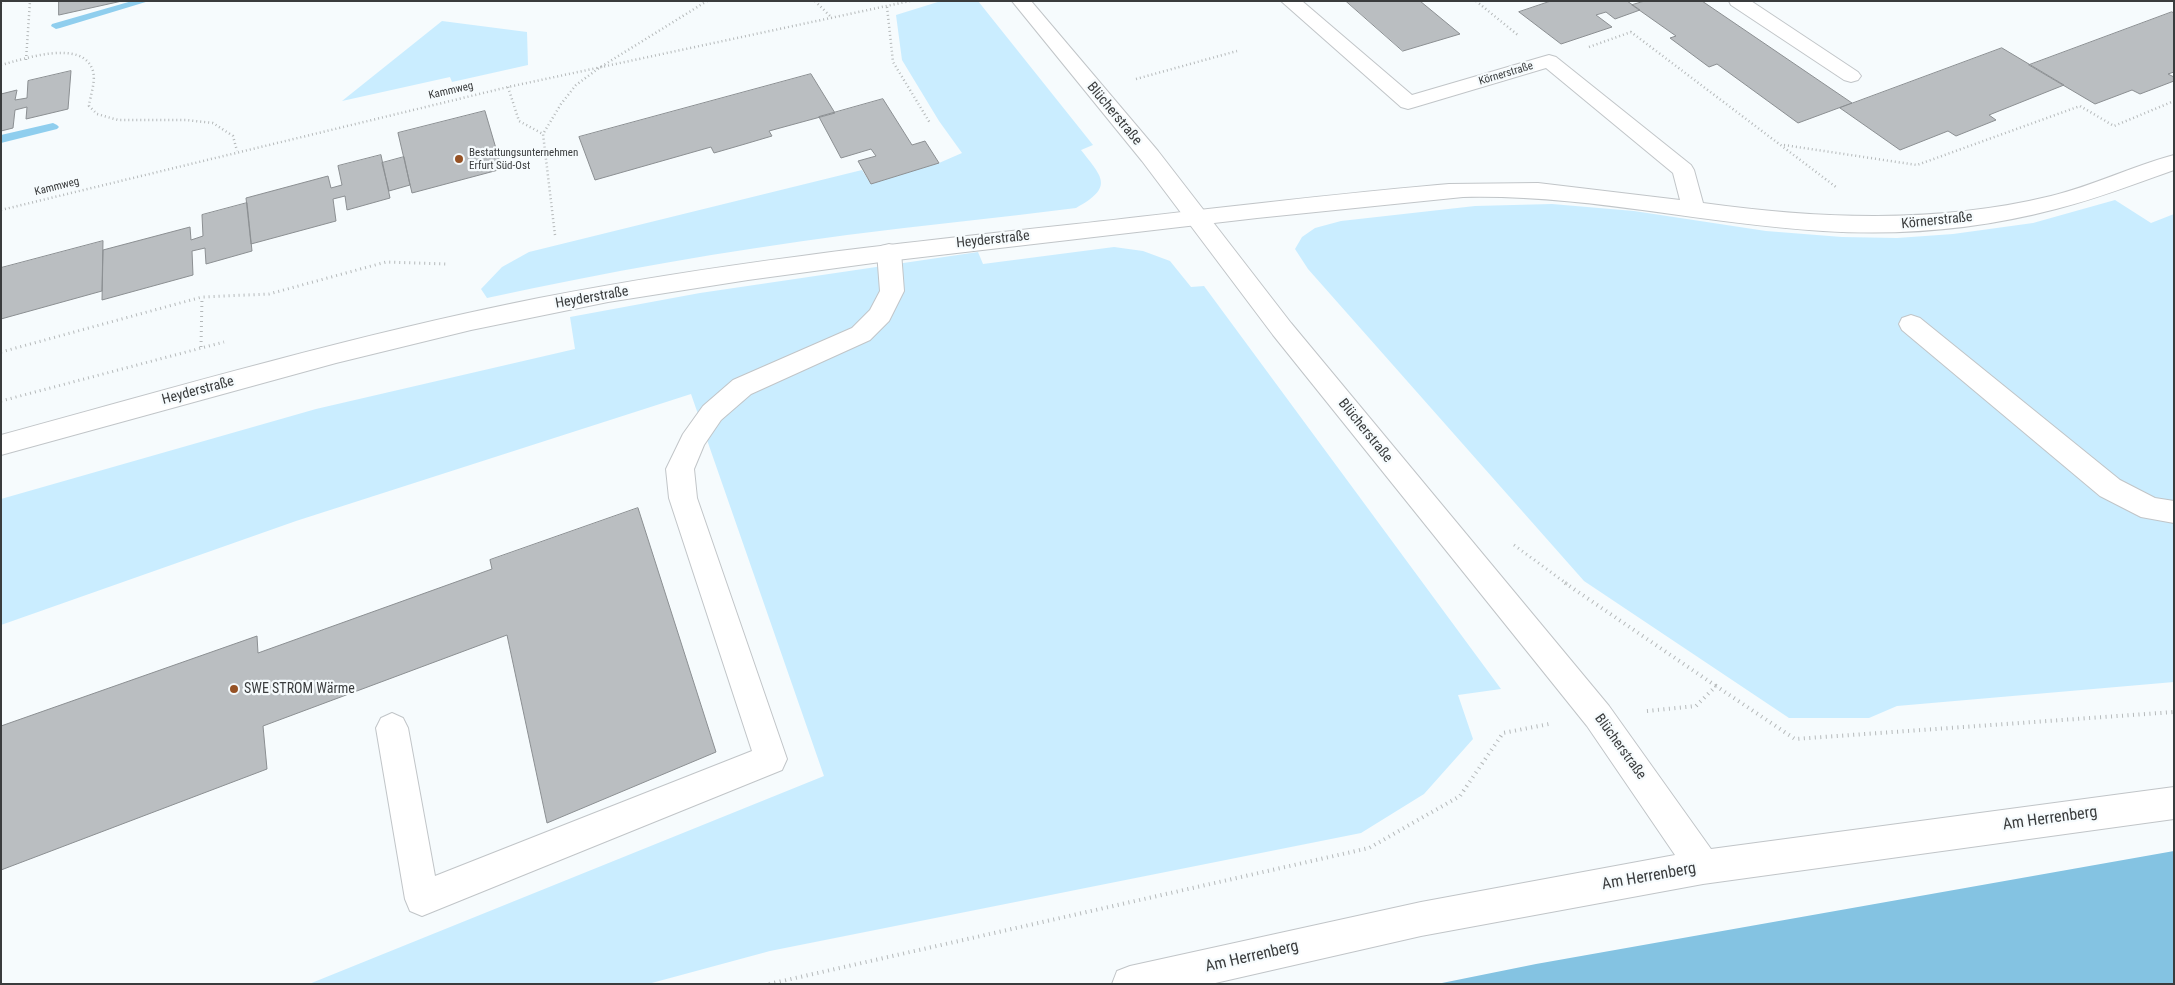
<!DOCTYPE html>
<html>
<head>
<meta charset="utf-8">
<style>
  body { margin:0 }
  #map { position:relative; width:2175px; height:985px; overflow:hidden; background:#f6fbfd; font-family:"Roboto Condensed",sans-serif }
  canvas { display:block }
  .frame { position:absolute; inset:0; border:2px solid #3a3c3d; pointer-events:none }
</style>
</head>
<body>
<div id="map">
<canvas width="2175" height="985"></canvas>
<div class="frame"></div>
</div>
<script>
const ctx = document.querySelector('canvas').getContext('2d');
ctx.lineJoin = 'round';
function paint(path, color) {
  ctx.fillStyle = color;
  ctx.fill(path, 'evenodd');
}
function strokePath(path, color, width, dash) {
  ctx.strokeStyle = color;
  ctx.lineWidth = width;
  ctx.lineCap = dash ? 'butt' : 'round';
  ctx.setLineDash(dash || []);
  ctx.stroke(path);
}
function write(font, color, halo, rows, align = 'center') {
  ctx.font = font + ' "Roboto Condensed",sans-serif';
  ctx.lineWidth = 4.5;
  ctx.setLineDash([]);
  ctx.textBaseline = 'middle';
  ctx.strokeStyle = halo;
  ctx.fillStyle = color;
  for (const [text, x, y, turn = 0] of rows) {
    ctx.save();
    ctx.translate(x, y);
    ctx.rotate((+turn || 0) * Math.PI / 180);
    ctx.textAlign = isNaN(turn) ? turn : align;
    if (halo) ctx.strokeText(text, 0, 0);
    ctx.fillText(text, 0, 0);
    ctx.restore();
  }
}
paint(new Path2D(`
  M941,1H978L1093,145L1081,150C1103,178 1114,187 1076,208C1000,218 923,225 847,235C726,251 606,272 487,298L481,289L502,267L529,252L862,170L871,184L939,163L962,153L939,121L902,60L896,15Z
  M442,21L527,32L528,65L452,82L450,77L342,101Z
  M2115,200L2151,223L2174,214V682L1897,706L1869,718H1789L1584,581L1308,269L1295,249L1302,237L1315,228L1341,221L1475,206L1552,204L1634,211L1766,231L1842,237L1897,238L1953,234L2033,223Z
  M1114,247L1143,251L1170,261L1191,287L1204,286L1501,689L1458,695L1473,739L1424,794L1361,833L770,951L648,984H309L824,776L691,394L296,521L1,625V499L316,409L575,349L570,317L700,293L978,252L983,264Z`), '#caedff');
paint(new Path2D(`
  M2174,851V984H1437L1536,964Z`), '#84c3e2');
paint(new Path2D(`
  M132,1H149L60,28L56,29L51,26L52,24Z
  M53,123L57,125L59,127L57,129L1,143V135Z`), '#8fceee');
const building = new Path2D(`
  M59,1H122L59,15Z
  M1346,1H1420L1460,34L1403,51Z
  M1551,1H1627L1640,10L1615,19L1606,12L1596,15L1612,27L1561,44L1519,12Z
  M1645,1H1702L1852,103L1798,123L1717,64L1709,67L1670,38L1676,36L1632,5Z
  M2172,12L2174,13V72L2168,74L2174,77V81L2140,94L2132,90L2095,104L2029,65Z
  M2002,48L2064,85L1989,115L1996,120L1956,136L1948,131L1900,150L1840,108Z
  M71,71L68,109L26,119L27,107L15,110L13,128L1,131V94L17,90L15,100L27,98L28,81Z
  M811,74L835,113L769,131L772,136L745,144L714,153L711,147L595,180L579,137Z
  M883,99L912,145L925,141L939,163L871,184L858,161L876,156L871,149L841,158L819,117Z
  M485,111L502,169L412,193L398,133Z
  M381,155L390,198L347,210L345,196L333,199L336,221L251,244L246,198L328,176L331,188L342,185L338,166Z
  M404,157L410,185L389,191L382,163Z
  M247,203L252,251L206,264L205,248L192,251L193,275L102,300L103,250L190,227L191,240L203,236L202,215Z
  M103,241L102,291L1,319V268Z
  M638,508L716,752L547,823L507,635L263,726L267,769L1,870V726L257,636L258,653L492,569L490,560Z`);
paint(building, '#babec1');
strokePath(building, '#8b8f92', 1);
const lane = new Path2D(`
  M1729,1H1751L1858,72L1861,76L1858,80L1851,82L1844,80L1731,5Z
  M889,244L897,246L901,252L904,291L889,321L870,340L751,394L721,420L704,445L694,469L697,498L787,759L782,770L422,916L410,911L405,899L376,728L381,718L392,713L403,718L408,728L435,876L752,751L669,498L666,469L683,434L703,406L733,380L852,328L870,310L880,291L877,252L881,246Z
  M1911,315L1920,318L2120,480L2155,498L2174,501V523L2141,517L2100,496L1902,330L1899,324L1902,318Z`);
const street = new Path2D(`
  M1281,1H1302L1412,95L1542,57L1549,55L1556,57L1691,165L1694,170L1703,203C1819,219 1936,224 2051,196C2093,186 2132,166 2174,155V170C2135,184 2096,199 2056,209C1981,229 1901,236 1823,231C1701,224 1587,194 1463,197L1257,218L888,261L748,280L608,302L471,330L336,363L1,455V435C180,386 358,334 539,298C713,264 890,244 1067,225C1194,211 1321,195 1449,184L1538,183L1680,200L1673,173L1546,68L1415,107L1408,109L1401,107Z`);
const secondary = new Path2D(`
  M1012,1H1031L1158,151L1291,323L1609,706L1711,849L2174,787V819L1703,884L1421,936L1211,984H1112L1117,971L1130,966L1421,902L1675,855L1587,726L1273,335L1142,161Z`);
strokePath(lane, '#c1c5c8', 2);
strokePath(street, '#c1c5c8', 2);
strokePath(secondary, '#c1c5c8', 2);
strokePath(new Path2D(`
  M815,1L832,18
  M1476,1L1519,36
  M1,3L5,1
  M887,7L893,62L930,123
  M1589,47L1631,32L1836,187
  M26,60L30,1
  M1,65C24,59 83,38 93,71C96,82 90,96 89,106L97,114L118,120H186L213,123L233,136L237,151
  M1136,79L1237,51
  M508,87L519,121L543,134
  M1784,145L1917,165L2080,106L2114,126L2174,101
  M1,210L508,87L910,1
  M555,235L543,134L561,104L576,85L599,68L707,1`), '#b5b9ba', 2.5, [1, 3]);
strokePath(new Path2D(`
  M201,347L202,297
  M1,352L202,297L269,294L386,262L446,264
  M1,401L224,342
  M1514,545L1567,584`), '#b5b9ba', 3, [1, 4]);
strokePath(new Path2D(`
  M1565,583L1716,686
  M1647,711L1696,706L1716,686L1795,739L2174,712
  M769,984L1369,848L1460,796L1503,733L1549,724`), '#b5b9ba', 4, [1, 4.5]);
paint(lane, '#fff');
paint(street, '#fff');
paint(secondary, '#fff');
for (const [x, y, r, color] of [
  [459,159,5,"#965225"],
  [234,689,5,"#965225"]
]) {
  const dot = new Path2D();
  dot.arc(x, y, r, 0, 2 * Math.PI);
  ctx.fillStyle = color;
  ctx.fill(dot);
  strokePath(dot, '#f6fbfd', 2);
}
write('11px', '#3a3c3d', '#f6fbfd', [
  ["Körnerstraße",1506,74,-17],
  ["Kammweg",451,91,-13],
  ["Kammweg",57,187,-14]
]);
write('11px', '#3a3c3d', '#f6fbfd', [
  ["Bestattungsunternehmen",469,153],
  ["Erfurt Süd-Ost",469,166]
], 'left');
write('14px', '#3a3c3d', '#f6fbfd', [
  ["Blücherstraße",1114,114,50],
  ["Körnerstraße",1937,221,-6],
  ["Heyderstraße",993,240,-6],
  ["Heyderstraße",592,298,-10],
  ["Heyderstraße",198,391,-15],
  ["Blücherstraße",1365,431,51],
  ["Blücherstraße",1620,747,54]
]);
write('14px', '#3a3c3d', '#f6fbfd', [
  ["SWE STROM Wärme",244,689]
], 'left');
write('16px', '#3a3c3d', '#f6fbfd', [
  ["Am Herrenberg",2050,819,-8],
  ["Am Herrenberg",1649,877,-10],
  ["Am Herrenberg",1252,957,-13]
]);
</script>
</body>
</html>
